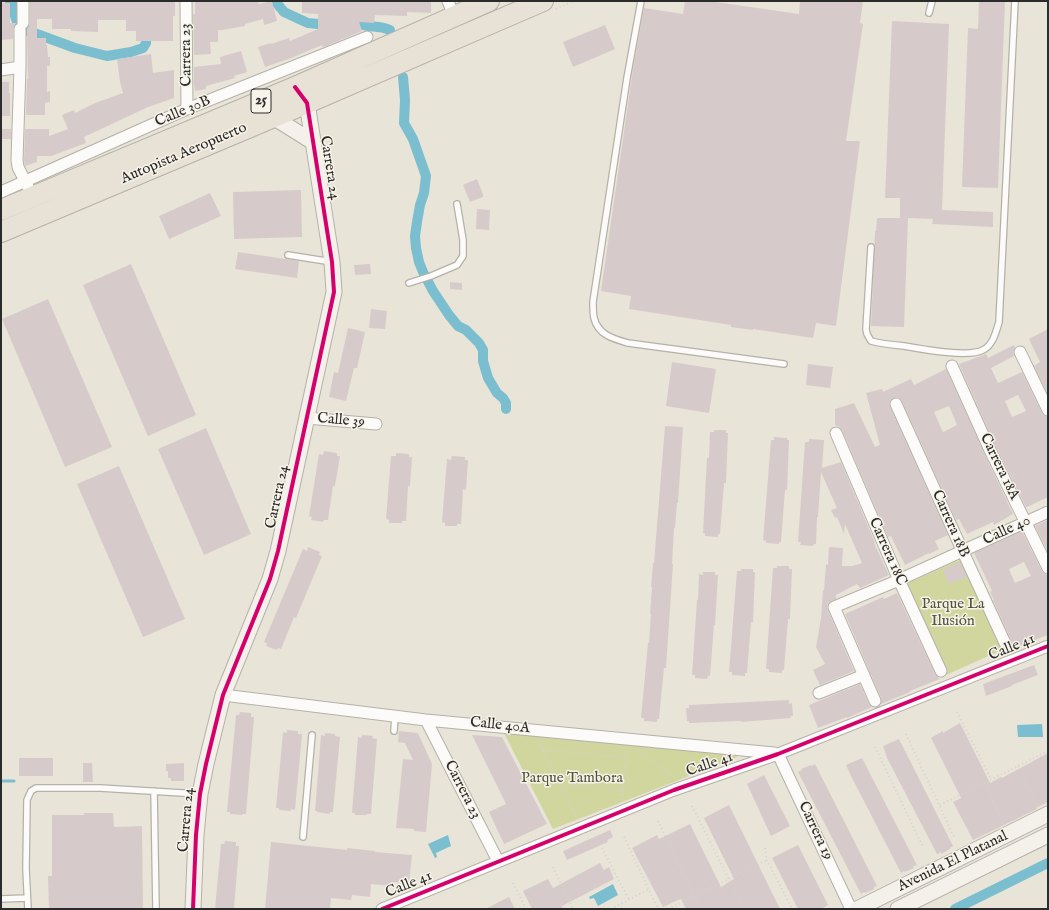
<!DOCTYPE html>
<html>
<head>
<meta charset="utf-8">
<style>
  body { margin:0 }
  #map { position:relative; width:1049px; height:910px; overflow:hidden; background:#e9e4d8; font-family:"IM FELL English",serif }
  canvas { display:block }
  .frame { position:absolute; inset:0; border:2px solid #2b2b2b; pointer-events:none }
</style>
</head>
<body>
<div id="map">
<canvas width="1049" height="910"></canvas>
<div class="frame"></div>
</div>
<script>
const ctx = document.querySelector('canvas').getContext('2d');
ctx.lineJoin = 'round';
function paint(path, color) {
  ctx.fillStyle = color;
  ctx.fill(path, 'evenodd');
}
function strokePath(path, color, width, dash) {
  ctx.strokeStyle = color;
  ctx.lineWidth = width;
  ctx.lineCap = dash ? 'butt' : 'round';
  ctx.setLineDash(dash || []);
  ctx.stroke(path);
}
function write(font, color, halo, rows, align = 'center') {
  ctx.font = font + ' "IM FELL English",serif';
  ctx.lineWidth = 3;
  ctx.setLineDash([]);
  ctx.textBaseline = 'middle';
  ctx.strokeStyle = halo;
  ctx.fillStyle = color;
  for (const [text, x, y, turn = 0] of rows) {
    ctx.save();
    ctx.translate(x, y);
    ctx.rotate((+turn || 0) * Math.PI / 180);
    ctx.textAlign = isNaN(turn) ? turn : align;
    if (halo) ctx.strokeText(text, 0, 0);
    ctx.fillText(text, 0, 0);
    ctx.restore();
  }
}
paint(new Path2D(`
  M962,559L1002,650L946,675L906,584Z
  M504,733L696,749L738,757L553,829Z`), '#d0d69e');
paint(new Path2D(`
  M1042,724L1043,737H1018L1017,725Z
  M448,835L451,846L436,853L437,857L435,858L428,844Z
  M613,884L618,895L598,906L594,898L590,899L589,897Z`), '#7bbecf');
strokePath(new Path2D(`
  M1,781H14`), '#7bbecf', 3);
strokePath(new Path2D(`
  M10,1L13,5L15,16L17,22L26,30L75,48L107,56L131,52L143,48L146,43L148,1
  M275,1L284,12L299,19L308,23L318,24H331
  M347,23C354,22 360,24 367,26C376,27 381,26 390,30
  M403,77L405,100L404,123L413,139L426,176L424,193L420,205L417,222L415,236L416,248L419,262L423,272L433,291L449,315L458,326L466,330L479,343L483,350V361L488,378L497,393L503,398L506,403V409
  M955,909L1048,863`), '#7bbecf', 10);
paint(new Path2D(`
  M30,1H175V16H173V41H136V31H126V20H98V32L71,31V29H52V19H37V38H46V45H47L48,57H50V66H47V92L50,91V102L45,103V115H26L27,79H28L27,29L29,26L30,23Z
  M195,1H258L259,4L272,1L277,21L264,25L263,19L245,24V26L222,30H218V42H210L211,54L194,55L193,14H195Z
  M302,1H431V13L407,12V16L375,15L374,23L359,22L362,31L326,46L322,47V45L291,58L265,67L258,47L271,43V44L289,38L290,41L318,29V14L302,13Z
  M685,1H709L799,14L800,1H863L860,23L863,24L846,141H860L836,326L816,323L813,338L753,329V330L731,327V325L629,309L631,296L601,291L633,69L644,8L683,14Z
  M979,1H1005L998,188L962,187L968,28L978,29Z
  M1,3H10V23H16L13,29V39L1,40Z
  M892,21L949,24L942,210L993,212V227L932,224L933,219L908,218L904,327L871,326L875,231H876L877,218H900V198H885Z
  M605,25L615,49L573,67L563,42Z
  M241,51L247,72L234,76L235,78L206,86V89L195,91L194,84V67L221,64L220,57Z
  M151,54L153,73L174,70V98L148,107L84,137L86,143L51,156H37V162L25,166L24,160L25,129H49V136L68,129L62,115L74,110L75,113L95,103L123,93L120,82L117,59Z
  M1,82H9V93H10V116H1Z
  M1,129H11V139H1Z
  M477,179L483,194V197L470,202L463,185Z
  M301,190L302,237L234,239L233,192Z
  M210,193L221,216L169,239L159,216Z
  M477,209L490,210L489,230L476,229Z
  M238,252L299,261L297,278L235,269Z
  M131,264L196,415L148,436L83,285Z
  M370,264L371,274L355,275L354,265Z
  M450,282L462,283V290L450,289Z
  M48,299L112,447L65,467L2,319Z
  M371,309L387,311L385,329L369,328Z
  M348,328L365,332L357,368H354L346,401L329,397L334,372L338,373Z
  M1048,329V394L1034,366L1040,362L1029,339Z
  M1014,345L1015,347L1013,352L1014,356L991,368L998,383L1022,372L1042,413L1044,416L1048,417V497L1027,507H1026L995,445L959,364L986,354L988,358ZM1018,395L1026,411L1012,417L1005,401Z
  M672,362L716,369L709,413L666,406Z
  M808,364L833,367L830,388L806,385Z
  M946,369L983,451L1013,514L994,525L993,522L967,534L959,519L956,520L902,401L900,399L897,397L893,398L889,403L890,407L948,535L935,541L939,549L929,554V553L905,565L891,536L888,537L842,430L840,427L835,425V409L854,403L875,447L880,445L866,393L882,389L883,392L911,379L914,385ZM949,406L957,425L943,432L934,412Z
  M665,426L683,427L678,503H677L675,528H674L672,564H673L666,668H664L659,719H657V722L644,721V718H641L648,643H649L651,614H650L652,587H651L653,563H654Z
  M206,428L251,534L204,555L158,449Z
  M714,430H726V433H728L726,483H724L720,534H718V537L705,536V533H703L707,458H709L710,432H714Z
  M774,437L787,438V440H789L787,490H785L781,542H779V544L766,543V541L763,540L771,440H774Z
  M809,439L824,440L822,468L841,462L875,543H874L889,575L860,588L857,584L836,595V599L828,603L827,607L828,610L854,671L820,685L813,670L825,664L816,647L821,618L823,590H824L826,564L828,565L829,547L843,548L842,566H852L862,563L845,524L844,534L837,517L835,518L831,510L837,508L821,472L818,517H817L816,544H814L813,546L800,545L801,542H798L805,442H809Z
  M324,451L337,453V456H340L335,486H333L328,520H324L323,522L311,520L312,517L309,516L319,454L323,455Z
  M396,453L409,454V457H412L410,486H408L406,521H402V523H389V520L386,519L391,456H396Z
  M452,456L465,457V460H468L466,490L463,489L461,524H457V526H445V523L442,522L447,459L451,460Z
  M119,466L185,619L143,637L77,484Z
  M1048,520V552L1035,526Z
  M1022,531L1042,571L1044,574L1048,575V635L1014,648L1011,640L993,600H994L990,592L992,591L974,553ZM1024,562L1031,576L1015,583L1009,569Z
  M308,547L320,552L319,555L322,556L296,618L294,617L281,649L278,648L277,650L266,646L267,643L264,642L303,549L307,551Z
  M960,562L967,577L949,584L943,570Z
  M777,566H789V569H792L790,619H788L784,670H782V673L769,672V669H766L773,568H777Z
  M741,569H753V572H755L753,622H751L747,673H745V676L732,675V672H729L737,571H741Z
  M703,572H715V575H718L715,625H714L710,676H708L707,679L695,678V675H692L697,600H698L699,574L703,575Z
  M897,593L935,674L940,679L910,691V692L881,704V698L845,614L883,597L884,599Z
  M1034,665L1038,675L1012,685V686L986,696L983,684Z
  M860,684L869,704L872,707L847,718V717L818,728L809,705Z
  M789,700V704L792,703L793,716H790L791,718L741,722V721L689,723V721H687L686,708H689V705Z
  M240,712L251,713V717H254L246,814H242V815L230,814V812H227L236,715H239Z
  M960,723L990,783L1001,777L1002,778L1048,753V802L1036,808L1037,809L973,840L953,802L961,798L931,738L943,731V733Z
  M287,730L298,731V734H302L295,810L291,809V811L279,810V808H276L283,732L287,733Z
  M399,731L418,733L432,764L426,832L414,831V829L396,828L403,759L413,760L405,743L398,742Z
  M325,733L335,734V736L340,737L333,812H330V814L317,812V811H315L321,735L325,736Z
  M362,735L373,736L372,738L377,739L371,814H367V815H355V813H352L358,737L362,738Z
  M472,735L502,737L547,824L504,844L489,812L506,804Z
  M899,739L953,846L950,848V849L941,854V852L937,854L887,758L883,746Z
  M19,758H53V776H19Z
  M862,758L917,865L913,866L914,868L905,872L904,871L901,873L851,776L846,765Z
  M83,763H92L93,782H83Z
  M184,763V781H171V778H168V771H166V764Z
  M815,764L877,886L874,887V889L865,893L864,892L861,894L798,772L802,770L801,769L811,765V766Z
  M764,775L790,826L771,836L747,784Z
  M729,805L780,909H686L681,899L678,900L663,907L632,848L657,835L659,839L690,824L721,887L734,879L704,818Z
  M84,813H113L114,827L142,826L143,909H49L48,876H52V815H84Z
  M610,830L613,837L607,840L608,842L567,860L563,851Z
  M225,841L236,842V846H239L234,909H215L221,844H224Z
  M271,842L319,847L347,850V848L375,851V852L412,855L409,883L392,882L391,886L371,884L370,897L352,895L351,900L331,898L330,909H265Z
  M798,845L828,905L821,909H798L772,858Z
  M600,863L604,870L609,867L614,879L562,906L563,909H532L523,891L548,879L553,888Z
  M509,897L515,909H485Z`), '#d6cbca');
const lane = new Path2D(`
  M641,1L627,78L593,302C593,307 593,313 594,318C598,335 614,339 628,343L784,364
  M929,13L932,1
  M871,247L866,329L867,334L871,341C882,344 893,345 904,346C921,349 968,358 983,350C993,345 996,332 999,322L1015,1
  M288,255L332,262
  M409,283L431,276L457,265L463,256V240L457,204
  M394,731L395,716
  M154,791L156,909
  M303,837L312,735
  M1,899L27,898
  M28,909L26,869L27,800L31,791L36,788H100L199,794`);
const street = new Path2D(`
  M23,1V23
  M186,1L187,109
  M448,1L454,16
  M20,29V67L17,160L18,167L28,187
  M1,70L20,67
  M1,192L187,109L367,37
  M1020,352L1048,410
  M952,366L989,448L1048,568
  M896,404L963,552L1005,643
  M307,418L376,424
  M836,433L899,580L941,671
  M819,693L864,675
  M223,695L426,720L774,753
  M875,701L834,607L899,580L1048,512
  M426,720L498,861
  M778,754L851,909
  M382,909L674,790L778,754L1048,646`);
const secondary = new Path2D(`
  M273,117L313,142
  M193,909L196,835L200,794L206,764L223,695L270,579L278,551L334,292L332,262L307,103L302,95
  M857,909L1048,814
  M898,909L1048,835`);
const highway = new Path2D(`
  M1,210L295,87L489,1
  M1,232L307,103L543,1`);
strokePath(lane, '#b4b1a9', 8);
strokePath(street, '#b4b1a9', 13);
strokePath(secondary, '#b4b1a9', 17);
strokePath(highway, '#b4b1a9', 22);
strokePath(new Path2D(`
  M556,9L573,1
  M957,712L991,779
  M906,734L955,839
  M538,740L577,818
  M875,747L923,847
  M542,749L626,758
  M638,751L677,779
  M1018,766L1038,806
  M682,777L692,756
  M985,782L1003,823
  M559,783L623,790
  M622,800L627,749
  M940,805L1048,751
  M692,806L744,909
  M658,821L701,909
  M624,837L658,909
  M602,848L629,900
  M765,848L767,860L792,909
  M553,867L573,909
  M513,883L526,909
  M611,909L649,889
  M668,909C701,893 734,876 767,860`), '#d4d2cf', 2, [1, 3]);
strokePath(lane, '#fcfbf9', 5.5);
strokePath(street, '#fcfbf9', 11);
strokePath(secondary, '#f4f1eb', 15);
strokePath(highway, '#e8e1d5', 20);
strokePath(new Path2D(`
  M193,909L196,835L200,794L206,764L223,695L270,579L278,551L334,292L332,262L307,103L295,87
  M382,909L674,790L778,754L1048,646`), '#d6006c', 4);
for (const [x, y, w] of [
  [261,101,20]
]) {
  const box = new Path2D();
  box.roundRect(x - w / 2, y - 12, w, 24, 3);
  ctx.fillStyle = '#f7f3e8';
  ctx.fill(box);
  strokePath(box, '#2b2b2b', 1);
}
write('bold 14px', '#2b2b2b', null, [
  ["25",261,101]
]);
write('15px', '#2b2b2b', '#f7f3e8', [
  ["Carrera 23",187,55,-91],
  ["Calle 30B",183,112,-23],
  ["Autopista Aeropuerto",184,154,-23],
  ["Carrera 24",329,168,81],
  ["Calle 39",341,421,5],
  ["Carrera 18A",999,467,64],
  ["Carrera 24",278,497,-78],
  ["Carrera 18B",950,524,66],
  ["Calle 40",1007,531,-25],
  ["Carrera 18C",887,552,66],
  ["Calle 41",1012,648,-22],
  ["Calle 40A",500,726,6],
  ["Calle 41",710,765,-19],
  ["Carrera 23",462,790,63],
  ["Carrera 24",187,820,-85],
  ["Carrera 19",815,831,65],
  ["Avenida El Platanal",953,862,-26],
  ["Calle 41",409,885,-22]
]);
write('15px', '#4f533c', '#f7f3e8', [
  ["Parque La",953,605],
  ["Ilusión",953,622],
  ["Parque Tambora",572,779]
]);
</script>
</body>
</html>
